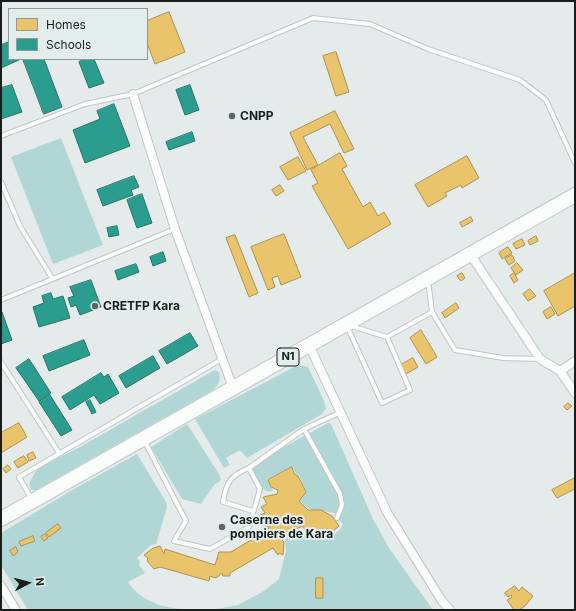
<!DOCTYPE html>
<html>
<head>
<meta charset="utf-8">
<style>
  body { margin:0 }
  #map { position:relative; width:576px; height:611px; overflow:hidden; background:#e5eaea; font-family:Inter,sans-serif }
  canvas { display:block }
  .frame { position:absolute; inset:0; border:2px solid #191d1c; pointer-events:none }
  .legend { position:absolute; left:8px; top:8px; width:140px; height:52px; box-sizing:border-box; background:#e2edec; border:1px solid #929a99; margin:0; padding:5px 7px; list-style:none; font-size:12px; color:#191d1c }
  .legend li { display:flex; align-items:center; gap:8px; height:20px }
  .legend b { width:20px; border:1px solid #929a99 }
  .north { position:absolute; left:8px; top:563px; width:40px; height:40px; -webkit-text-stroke:3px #e2edec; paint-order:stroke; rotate:84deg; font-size:11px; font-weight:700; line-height:16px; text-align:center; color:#191d1c }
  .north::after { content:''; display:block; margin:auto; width:14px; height:18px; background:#191d1c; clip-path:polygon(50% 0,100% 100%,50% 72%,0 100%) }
</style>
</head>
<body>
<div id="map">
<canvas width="576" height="611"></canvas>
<div class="frame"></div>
<ul class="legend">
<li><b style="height:11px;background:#e9c46a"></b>Homes</li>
<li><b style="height:11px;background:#2a9d8f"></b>Schools</li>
</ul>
<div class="north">N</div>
</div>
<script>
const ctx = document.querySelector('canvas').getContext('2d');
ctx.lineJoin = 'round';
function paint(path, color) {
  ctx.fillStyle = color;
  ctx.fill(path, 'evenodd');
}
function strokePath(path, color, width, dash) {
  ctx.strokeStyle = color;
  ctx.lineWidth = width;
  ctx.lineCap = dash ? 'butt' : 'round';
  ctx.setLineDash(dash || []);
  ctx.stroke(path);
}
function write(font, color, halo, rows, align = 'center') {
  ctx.font = font + ' Inter,sans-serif';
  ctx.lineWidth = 4;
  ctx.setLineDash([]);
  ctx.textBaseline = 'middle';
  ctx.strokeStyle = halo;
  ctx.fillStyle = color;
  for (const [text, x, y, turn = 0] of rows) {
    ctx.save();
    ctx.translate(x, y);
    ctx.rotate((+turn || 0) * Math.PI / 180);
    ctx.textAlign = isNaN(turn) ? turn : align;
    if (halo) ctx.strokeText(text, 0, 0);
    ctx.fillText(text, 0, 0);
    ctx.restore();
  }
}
paint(new Path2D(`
  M61,138L103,245L53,264L11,157Z
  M298,365L308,367L324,401L326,409L322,414L247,458L240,450L226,458L230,465L224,468L195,419Z
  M215,370L219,372C221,380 219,384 213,390L36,490H31L29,484L35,472L46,464L80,447Z
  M328,423L331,424L373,519L389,548L433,610H211L238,605L264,591L279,579L286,551L285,541L288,534L299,529C308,543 335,541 343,525L335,513L309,509L300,501L306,492L299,475L295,474L293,466L267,479L273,491C262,495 255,478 253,469L275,452Z
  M187,424L219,474L221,480L214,485L201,504L182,499L151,447Z
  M137,454L166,502L167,507L156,544L151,545L137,558L140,561L139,565L145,573L128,582C144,607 176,610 203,610H28L1,565V533L74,489Z`), '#b0d7d5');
const homes = new Path2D(`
  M169,12L185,52L155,64L147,43V21Z
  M336,52L349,92L336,96L323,56Z
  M335,111L354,149L344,153L330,124L303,137L318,165L307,170L290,133Z
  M340,153L347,166L342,169L363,207L370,202L378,216L384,212L391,224L348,249L312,186L318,183L311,170Z
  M467,156L479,178L462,188L461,185L445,193L447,196L428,207L415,185Z
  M298,157L306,171L288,180L280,167Z
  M280,185L284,191L276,196L272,190Z
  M471,217L473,221L462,227L460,223Z
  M284,234L301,277L281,285L278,276L272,278L275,287L268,290L251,247Z
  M235,235L258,293L249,297L226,238Z
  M536,236L538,241L530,245L528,241Z
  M522,239L525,245L516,249L513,244Z
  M508,247L512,253L502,259L499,253Z
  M512,255L515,261L509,265L505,259Z
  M517,263L523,270L516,275L511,268Z
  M462,273L465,278L461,281L457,276Z
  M514,273L518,280L514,283L510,276Z
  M575,273V306L558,316L544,291Z
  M530,289L536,296L528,301L523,294Z
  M456,303L459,308L445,318L442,313Z
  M551,307L555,314L547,319L543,312Z
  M421,330L437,357L426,364L410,338Z
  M413,358L418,367L406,374L401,365Z
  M568,403L572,406L567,410L564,407Z
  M19,423L27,437L1,453V433Z
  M33,452L36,458L29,461L27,455Z
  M24,456L28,462L18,468L14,462Z
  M8,465L11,469L6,473L3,469Z
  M292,467L294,474L298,476L306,492L299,501L308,510H321L332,516L339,526L330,534L319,536L312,534L307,532L302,526L289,533L284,530L282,540L284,542L283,555L279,553L278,555L273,548L230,573V576H223L222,573L216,578L210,576L209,581L160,567L154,569L147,561L148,558L144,555L153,548L160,546L164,554L165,549L215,565L219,552H231L261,534L263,537L267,534L265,532L268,531L269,527L261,524L257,517L265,513L261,507L267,504L263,497L277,494L278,490L271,487L268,480Z
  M575,478V489L557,498L552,490Z
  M58,524L61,528L49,537L46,533Z
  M45,534L48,538L44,541L41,537Z
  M33,536L35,541L21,546L19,542Z
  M16,547L18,552L13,556L10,551Z
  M316,578H323V598H316Z
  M515,586L519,591L522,587L533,596L525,606L519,610H514L507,600L512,597L511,595L508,597L505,593Z`);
paint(homes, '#e9c46a');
strokePath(homes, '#ab9253', 1);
const schools = new Path2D(`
  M9,42V59H21L1,68V45Z
  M23,59H44L62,107L44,114Z
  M85,59H94L104,83L89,88L79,62Z
  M12,85L22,112L1,119V88Z
  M190,85L199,110L185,115L176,90Z
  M114,104L130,146L85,163L73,130L100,119L97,111Z
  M192,132L195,141L169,150L166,142Z
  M134,176L139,187L131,190L133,195L103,206L97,190Z
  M142,194L152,223L137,228L127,200Z
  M117,226L119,235L109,237L107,228Z
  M163,252L166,261L153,266L150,257Z
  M136,264L139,272L118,280L115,271Z
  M91,280L101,307L80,315L76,305L71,307L68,298L74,296L70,287Z
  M51,293L53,299L63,296L70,318L39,327L33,307L44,303L42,296Z
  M1,312H2L12,340L1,344Z
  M190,333L198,346L167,364L159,351Z
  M84,340L90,355L49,371L43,356Z
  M153,356L160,368L126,388L119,376Z
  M29,359L51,393L39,401L16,368Z
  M101,373L104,377L108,374L119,393L100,404L94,395L70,410L62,397Z
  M50,395L72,430L61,436L39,402Z
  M90,400L96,412L92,414L86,402Z`);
paint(schools, '#2a9d8f');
strokePath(schools, '#25776c', 1);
const service = new Path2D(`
  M1,136L85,104L133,94L313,18L370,24L428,49L520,80L546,100L575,163
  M1,182L20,226L52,278
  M1,300L175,229
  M432,312L455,350L503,358L539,359
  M347,326L382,403L410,390L387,337
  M351,326L387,337L432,312L428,280
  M1,362L59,453
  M304,429L340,494L342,505L337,518
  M144,440L186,521L174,541L210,549L249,527L260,489L249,468C231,475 226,482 223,502L253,511
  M249,468L304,429L341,412
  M31,498L19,477L222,359`);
const minor = new Path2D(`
  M133,94L175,229L233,388
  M470,254L540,359L560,371L575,393
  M309,345L388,514L442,601L450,610
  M560,371L575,361
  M1,586L16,610`);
const trunk = new Path2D(`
  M1,519L575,195`);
strokePath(service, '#c1c6c5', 6);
strokePath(minor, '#c1c6c5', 10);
strokePath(trunk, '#c1c6c5', 16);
strokePath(service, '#fbfcfc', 4);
strokePath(minor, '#fbfcfc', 8);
strokePath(trunk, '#fbfcfc', 14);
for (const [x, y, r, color] of [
  [232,116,4,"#606564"],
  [95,306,4,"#606564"],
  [222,527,4,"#606564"]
]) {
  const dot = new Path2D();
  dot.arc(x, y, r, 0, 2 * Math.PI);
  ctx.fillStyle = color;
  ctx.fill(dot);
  strokePath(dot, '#e2edec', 1.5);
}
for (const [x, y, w] of [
  [288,357,22]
]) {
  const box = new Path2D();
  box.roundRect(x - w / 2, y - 9, w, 18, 3);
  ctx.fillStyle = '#e2edec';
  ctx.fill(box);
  strokePath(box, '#191d1c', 1);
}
write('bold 11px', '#191d1c', null, [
  ["N1",288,357]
]);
write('bold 12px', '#191d1c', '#e2edec', [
  ["CNPP",240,116],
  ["CRETFP Kara",103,306],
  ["Caserne des",230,520],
  ["pompiers de Kara",230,534]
], 'left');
</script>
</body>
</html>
